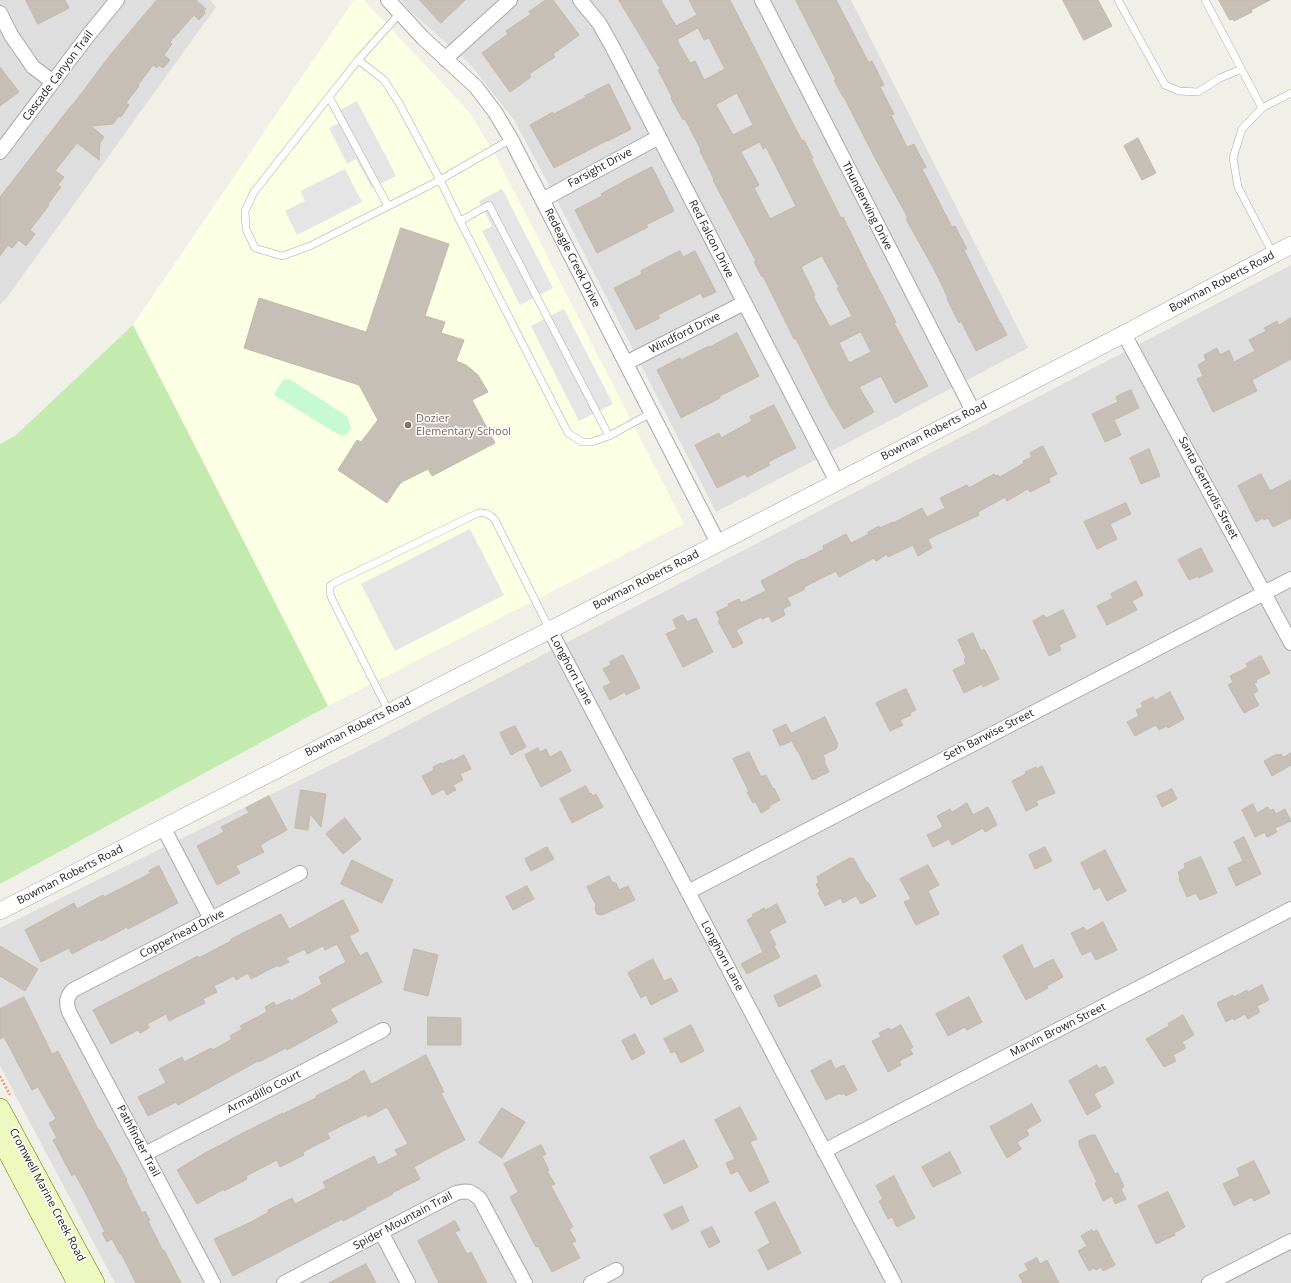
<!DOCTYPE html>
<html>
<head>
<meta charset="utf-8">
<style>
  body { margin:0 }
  canvas { display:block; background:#f1f0e8 }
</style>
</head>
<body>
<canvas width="1291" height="1283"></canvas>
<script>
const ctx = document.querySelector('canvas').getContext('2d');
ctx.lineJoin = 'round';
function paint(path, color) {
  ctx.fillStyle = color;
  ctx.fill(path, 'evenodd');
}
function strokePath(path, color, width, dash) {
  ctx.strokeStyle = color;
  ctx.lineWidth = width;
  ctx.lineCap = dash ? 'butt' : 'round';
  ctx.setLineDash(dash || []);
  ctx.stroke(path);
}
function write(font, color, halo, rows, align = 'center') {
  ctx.font = font + ' "Open Sans",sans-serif';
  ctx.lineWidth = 3;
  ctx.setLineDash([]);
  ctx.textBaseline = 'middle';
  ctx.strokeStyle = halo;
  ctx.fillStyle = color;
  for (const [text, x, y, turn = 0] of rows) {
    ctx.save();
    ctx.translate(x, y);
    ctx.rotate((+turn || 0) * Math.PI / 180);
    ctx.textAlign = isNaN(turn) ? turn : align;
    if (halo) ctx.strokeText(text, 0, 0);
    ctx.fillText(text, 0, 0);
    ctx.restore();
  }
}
paint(new Path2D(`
  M0,0H210L216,7L8,296L0,305Z
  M401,0H851L1028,348L716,512L548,183L514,120L470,64L409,10Z
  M1291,265V1283H115L0,1066V928L349,756Z`), '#dfdede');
paint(new Path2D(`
  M354,0H364L470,113L498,160L684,524L328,706L133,325Z`), '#fbffe3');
paint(new Path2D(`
  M133,325L328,706L0,884V444L15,436Z`), '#c3eaaf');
paint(new Path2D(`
  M289,379L347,416L351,428L347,434L341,436L274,395L283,380Z`), '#c7f9d2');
paint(new Path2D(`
  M357,101L396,176L372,188L356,159L347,164L329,128L339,123L334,113Z
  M345,169L362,202L297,235L285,211L305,201L300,191Z
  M502,189L553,288L520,305L482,231L492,226L479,201Z
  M564,309L613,404L579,421L531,326Z
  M470,529L504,595L395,651L361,584Z`), '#e5e5e5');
const building = new Path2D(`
  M26,0H65L69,8L38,24Z
  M157,0H196L206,9L204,11L205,13L199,20L194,15L170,42L172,44L164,55L170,60L163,68L158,65L157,68L153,65L138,85L139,86L126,103L129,105L121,117L119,116L113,124L91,126L104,137L100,143L99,160L77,143L55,171L64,177L58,185L61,187L48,204L49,205L30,230L35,234L26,246L19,240L12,248L8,245L0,256V197L71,106H72L111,54Z
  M420,0H465L441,23Z
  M546,0H553L579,35L553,54L555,57L529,74L531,77L510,92L482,53L508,34L506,31L531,14L529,12Z
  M619,0H661L676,26L697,15L689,0H730L785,108L802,141L804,140L813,158H811L841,218L843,217L868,268L896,322L894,323L928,386L895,403L881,376L859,387L874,412L844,429L828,402L796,339H794L763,276L762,277L754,262L756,261L713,180L714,179L700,151L701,150L685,119L683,120L671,98L672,97L658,70L660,69ZM698,28L704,40L709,38L725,69L704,80L695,61L690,63L677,40ZM737,93L753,125L733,135L716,105ZM760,142L763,149L766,147L796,206L770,219L754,188L759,185L741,152ZM822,256L839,287L837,288L852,316L830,327L813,296L815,295L801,267ZM861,332L871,352L849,363L839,343Z
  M796,0H836L869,63L872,61L884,85L880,87L894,114L891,115L907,147L914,144L926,167L922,169L952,227L955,226L967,249L964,250L1000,323H1001L1007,335L976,351L961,321L959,323L947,299L948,298L935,271L906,219L908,218L875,158L844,97H843L834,80H836Z
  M1063,0H1098L1112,26L1084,40Z
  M1219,0H1270L1251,10L1252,12L1234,21L1233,19L1230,20Z
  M0,67L19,92L0,106Z
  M609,84L631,129L608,141V140L554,168L530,125L553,112L554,114L586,97L585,96Z
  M1138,138L1156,173L1142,180L1124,146Z
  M652,167L674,211L646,225L648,227L597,253L575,210L602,196L601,194L628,179Z
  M401,228L449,244L425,316L445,322L441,333L464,340L456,361L466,365L478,375L488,392L472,400L495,443L432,476L428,469L402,482L399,485L387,503L338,470L357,440L361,442L378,420L359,385L244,348L259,298L366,332Z
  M680,251L683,257L695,251L716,292L703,298L701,293L658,315L660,318L636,330L614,288L642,274L641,271Z
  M1291,318V359L1252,380L1257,391L1213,412L1197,379L1203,376L1198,365L1206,360L1204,355L1217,348L1220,355L1229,350L1234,362L1255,351L1249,340L1266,331L1264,328L1277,321L1279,325Z
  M737,333L759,376L720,396V398L681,418L657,370L680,358L681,360L709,346V347Z
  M1131,390L1139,408L1114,420L1121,435L1105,442L1092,414L1118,402L1116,397Z
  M774,405L796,448L768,462L770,465L747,477L745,474L717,488L695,445L719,433L721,438L752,421L750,417Z
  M1043,446L1057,474L1049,478L1050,482L1030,492L1028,489L1007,501L1005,497L978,512L979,515L928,539L932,548L918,556L913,545L888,557L887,554L876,561L874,558L839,577L836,571L804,587L805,589L787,598L791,605L783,609L785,615L772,622L769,616L762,619L761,617L736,630L743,643L733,648L718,621L720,620L716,612L729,606L728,604L739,599L741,603L766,591L761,581L802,559L803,560L824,549L823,546L846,534L851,543L869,534L868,532L879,526L880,528L893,522V523L922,508L927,517L945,508L940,498L967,485L969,488L994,474L995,476L998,475L1000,477L1024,463L1023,461L1032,457L1030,453Z
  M1149,449L1160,476L1141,484L1130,458Z
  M1261,474L1270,491L1291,480V518L1273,527L1268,518L1264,520L1263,518L1256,522L1238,486Z
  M1126,503L1131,514L1110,524L1117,539L1097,549L1084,522Z
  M1201,548L1213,571L1199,578L1198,576L1189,580L1178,560Z
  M1136,581L1143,595L1132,601L1137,610L1107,625L1097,606L1113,598L1111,594Z
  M1063,610L1076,637L1059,645L1061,650L1049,656L1033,621L1044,615L1046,618Z
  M683,615L687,622L696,618L713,652L683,667L666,634L677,629L673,620Z
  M973,633L981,651L984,649L987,654L999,679L983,687L982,684L964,693L953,670L966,664L964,659L966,658L958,640Z
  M623,655L640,688L626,695L625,692L610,700L603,687L611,683L603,669L611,665L610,662Z
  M1261,656L1270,673L1256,680L1257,682L1254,683L1258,691L1253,694L1259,705L1244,713L1228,685L1233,682L1230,676L1248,667L1246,664Z
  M906,689L916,710L910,713L911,715L900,720L903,725L890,731L876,703Z
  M1170,692L1184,719L1168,728L1167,726L1159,730L1156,725L1135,736L1127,722L1139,716L1136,710L1143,707L1141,703L1153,697L1155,700Z
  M825,717L838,744L836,749L823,755L825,760L824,761L829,772L812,780L798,751H797L792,741L780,746L773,730L786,724L791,733Z
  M515,726L526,747L511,755L500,733Z
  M538,748L540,752L546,749L550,757L561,751L571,771L541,787L525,755Z
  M749,752L761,777L766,775L773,789L774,788L780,800L769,806L770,808L761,813L755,801L753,803L747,792H749L733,759Z
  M1291,753V765L1272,776L1264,761L1277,754V755L1281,754L1283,757Z
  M464,755L471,769L460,774L463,780L453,785L456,790L447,795L444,789L432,795L422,776L434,770L433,767L441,763L442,764L452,759V761Z
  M1042,766L1055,793L1036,801L1038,805L1026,811L1012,781L1026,774L1025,772L1036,767L1037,769Z
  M586,786L590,794L591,793L593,796L596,794L603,807L572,823L560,799Z
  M1172,789L1177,799L1162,807L1157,796Z
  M301,790L326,794L321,827L310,814L308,830L295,828Z
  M269,796L287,830L260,845L264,852L236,866L240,873L217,885L197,846L224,832L221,827L249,813L246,808Z
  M967,803L973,815L988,807L997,825L985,832L983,828L952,845L949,839L933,847L927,835L943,827L937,816L950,809L952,812Z
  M1253,804L1257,813L1268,807L1270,811L1273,809L1276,814L1285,809L1291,821L1275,828L1277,832L1267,837L1265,832L1255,837L1242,810Z
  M345,818L361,839L343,854L326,834Z
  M1244,837L1261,874L1236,886L1228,868L1243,861L1234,842Z
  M547,847L554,859L531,871L525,859Z
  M1045,847L1052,861L1035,869L1029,855Z
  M1105,850L1126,891L1107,901L1100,887L1094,890L1081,863Z
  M1201,857L1217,893L1200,900L1196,893L1187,897L1179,879L1180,878L1178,872L1185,868L1184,864Z
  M850,858V859L853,858L867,883L868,882L876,896L861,904L856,896L843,903L841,898L825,906L818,893L820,892L816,884L819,882L817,877Z
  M352,860L393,880L382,903L341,884Z
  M928,865L939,885L928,891L939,914L916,925L904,902L911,899L900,879Z
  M159,866L178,903L128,929L127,927L101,941L100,939L72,954L69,948L41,962L25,930L74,903L77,909L103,895L104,897L151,873L149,871Z
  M609,876L612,882L616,883L619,890L628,886L635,900L602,915L597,914L595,909L596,905L587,887Z
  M527,886L534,899L513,910L506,897Z
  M343,900L359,931L349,936L360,956L367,952L382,982L330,1009L338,1022L287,1050L286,1048L259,1062L258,1061L178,1105L176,1102L148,1116L138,1097L166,1083L159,1069L182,1057L184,1062L211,1048L213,1050L232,1039L230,1036L242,1029L240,1026L267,1012L265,1007L274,1002L276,1006L290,999L291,1001L322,984L319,977L346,962L337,944L325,950L323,946L307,954L305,949L286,958L289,962L279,967L278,965L251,979L248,973L236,980L234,976L214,986L217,992L203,999L205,1003L169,1021L166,1014L147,1024L149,1028L140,1033L138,1030L111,1044L93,1010L198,956L199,958L231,941V939L281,914L289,929Z
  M777,904L786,922L769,931L776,945L774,946L780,957L747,974L741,964L763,952L747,920L753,917L752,915L764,908L765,910Z
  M1103,922L1117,950L1096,960L1091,951L1082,955L1071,933L1084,927L1086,931Z
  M1022,945L1034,969L1053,959L1063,977L1047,986L1048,988L1026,1000L1003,956Z
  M0,946L38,969L25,991L0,976Z
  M414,949L438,955L428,996L404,990Z
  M653,959L664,981L671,978L678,991L651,1005L646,995L641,998L628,973Z
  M816,975L821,986L779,1007L774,996Z
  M1262,985L1269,1000L1257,1006L1260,1012L1248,1019L1245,1014L1234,1020L1233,1018L1226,1022L1217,1003L1233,995L1234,997L1247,990L1248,992Z
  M24,997L52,1054L58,1051L99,1131L100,1130L127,1180L126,1181L142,1213L145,1211L150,1220L148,1221L163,1251L164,1250L181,1283H136L121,1253L120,1254L112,1239L107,1242L102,1233L105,1232L85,1192L75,1174L72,1176L53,1140L57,1138L49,1123L56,1119L38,1087L32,1090L4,1037L0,1039V1009Z
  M969,997L982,1022L967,1030L965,1027L948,1036L936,1014Z
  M1183,1015L1194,1035L1182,1042L1186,1048L1173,1055L1176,1061L1164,1067L1146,1039L1169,1026L1168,1024Z
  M428,1017L461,1018V1045H428Z
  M691,1025L704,1051L681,1063L675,1051L671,1053L664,1039Z
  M901,1025L913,1047L910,1049L913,1054L899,1061L901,1065L888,1072L872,1041L881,1037L879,1033L889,1028L891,1030Z
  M635,1034L645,1053L632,1060L622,1041Z
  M426,1055L444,1092L441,1093L465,1140L441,1152L414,1167L420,1179L392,1193L393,1194L365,1208L366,1209L343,1221L342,1219L233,1276L214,1239L251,1222L269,1212L268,1210L292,1198L295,1204L326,1188L323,1182L374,1156L378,1165L398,1155L395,1150L408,1144L387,1107L368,1117L366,1114L327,1133L330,1138L303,1152L304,1155L280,1167L277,1160L246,1176L247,1179L224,1191V1189L197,1204L177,1170L205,1153L232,1139H231L283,1113V1114L316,1098V1096L352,1078V1077L364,1070L371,1084Z
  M831,1060L835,1069L844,1065L857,1090L846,1096L844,1093L841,1095L840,1093L826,1100L811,1071Z
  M1097,1065L1099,1069L1105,1066L1114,1083L1094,1094L1101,1107L1087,1115L1069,1081Z
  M1032,1104L1041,1121L1026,1130L1029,1135L1017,1142L1021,1149L1007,1158L990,1127Z
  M740,1107L757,1139L750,1142L769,1182L750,1192L738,1171L731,1174L726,1163L735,1159L715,1120Z
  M502,1108L525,1122L502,1158L479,1143Z
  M1091,1135H1095L1115,1174L1118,1173L1124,1187L1121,1189L1126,1199L1115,1204L1112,1196L1103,1201L1095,1183L1097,1182L1079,1145V1141Z
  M684,1140L698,1167L664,1184L650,1157Z
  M541,1145L546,1154L542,1156L549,1170L547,1171L555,1184L551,1186L573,1227L569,1229L576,1241L572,1243L580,1258L552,1272L538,1246L536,1247L510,1197L518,1192L504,1164Z
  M950,1152L961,1173L933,1187L922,1167Z
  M1254,1161L1270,1193L1254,1201L1252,1197L1234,1206L1223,1184L1240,1176L1237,1169Z
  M894,1176L915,1218L897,1227L892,1217L888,1219L879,1201L883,1199L876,1186Z
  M1168,1192L1185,1227L1174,1233L1175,1235L1156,1244L1138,1206Z
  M775,1202L801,1253L768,1270L758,1250L770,1243L755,1212Z
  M682,1206L689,1221L672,1230L664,1215Z
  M455,1221L460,1230L455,1232L467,1254L471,1252L487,1283H439L418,1241Z
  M712,1227L720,1242L709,1248L701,1232Z
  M1092,1230L1093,1232L1097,1230L1115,1265L1103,1271L1101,1267L1096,1270L1094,1268L1089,1271L1078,1251L1087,1246L1081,1236Z
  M1037,1258L1040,1264L1047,1260L1059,1283H1023L1019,1275L1028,1270L1025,1264Z
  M366,1264L376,1283H329Z`);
paint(building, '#c6bfb7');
strokePath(building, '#c3b9aa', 1);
const service = new Path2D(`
  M1118,0L1165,85L1179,91L1198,92L1220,78L1237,71
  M1205,0L1262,108
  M400,13L358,60L384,80L399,103L440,180L511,139
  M358,60L254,192L245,211L246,229L255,248L282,256L310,246L440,180L460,221L489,205L609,436L651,413
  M329,97L388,206
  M460,221L568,433L582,442H592L609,436
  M1273,254L1238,187L1233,158L1242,129L1262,108L1291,93
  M389,712L332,599L330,593V586L334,583L478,513C485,512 490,514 495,520L550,630`);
const minor = new Path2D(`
  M388,0L423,38L476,87L495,112L511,139L718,543
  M580,0L599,23L612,46L837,482
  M762,0L973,411
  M0,13L11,35L33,67L53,82
  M445,59L510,0
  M0,152L86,38L117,0
  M542,200L659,137
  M1124,334L1291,643
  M626,363L744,303
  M550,630L894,1283
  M163,827L211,919
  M688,892L1291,579
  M824,1151L1291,909
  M145,1154L383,1030
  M381,1232L408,1283
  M213,1283L69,1012C66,1003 66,997 73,990L300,873
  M284,1283L456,1193C468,1190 471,1191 480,1199L525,1283
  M591,1283L616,1270
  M1209,1283L1291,1241`);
const tertiary = new Path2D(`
  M0,911L550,630L1124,334L1291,245`);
const secondary = new Path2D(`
  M0,1108L95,1283
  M0,1138L77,1283`);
strokePath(service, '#a8a8a8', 8);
strokePath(minor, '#a8a8a8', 16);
strokePath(tertiary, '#a8a8a8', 18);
strokePath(secondary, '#5c7a06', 20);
strokePath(new Path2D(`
  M0,1076L10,1095`), '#f89472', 2.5, [2, 2]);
strokePath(service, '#fff', 7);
strokePath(minor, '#fff', 14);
strokePath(tertiary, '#fff', 17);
strokePath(secondary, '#edf9be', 19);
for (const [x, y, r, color] of [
  [408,425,4,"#8d6e63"]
]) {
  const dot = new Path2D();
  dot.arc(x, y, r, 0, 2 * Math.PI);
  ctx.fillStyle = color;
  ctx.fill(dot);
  strokePath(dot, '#fff', 1.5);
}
write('11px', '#212121', '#fff', [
  ["Cascade Canyon Trail",58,76,-53],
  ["Farsight Drive",600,168,-28],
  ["Thunderwing Drive",867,206,63],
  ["Red Falcon Drive",711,239,63],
  ["Redeagle Creek Drive",572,258,63],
  ["Bowman Roberts Road",1222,282,-28],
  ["Windford Drive",685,333,-27],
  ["Bowman Roberts Road",934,431,-27],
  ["Santa Gertrudis Street",1208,488,62],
  ["Bowman Roberts Road",646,580,-27],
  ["Longhorn Lane",571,670,62],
  ["Bowman Roberts Road",358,727,-27],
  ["Seth Barwise Street",989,735,-27],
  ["Bowman Roberts Road",70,875,-27],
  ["Copperhead Drive",182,934,-27],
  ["Longhorn Lane",722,956,62],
  ["Marvin Brown Street",1058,1030,-27],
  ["Armadillo Court",264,1092,-27],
  ["Pathfinder Trail",138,1141,62],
  ["Cromwell Marine Creek Road",47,1195,62],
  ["Spider Mountain Trail",403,1221,-28]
]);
write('11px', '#785e54', '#fff', [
  ["Dozier",416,419],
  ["Elementary School",416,432]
], 'left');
</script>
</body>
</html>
